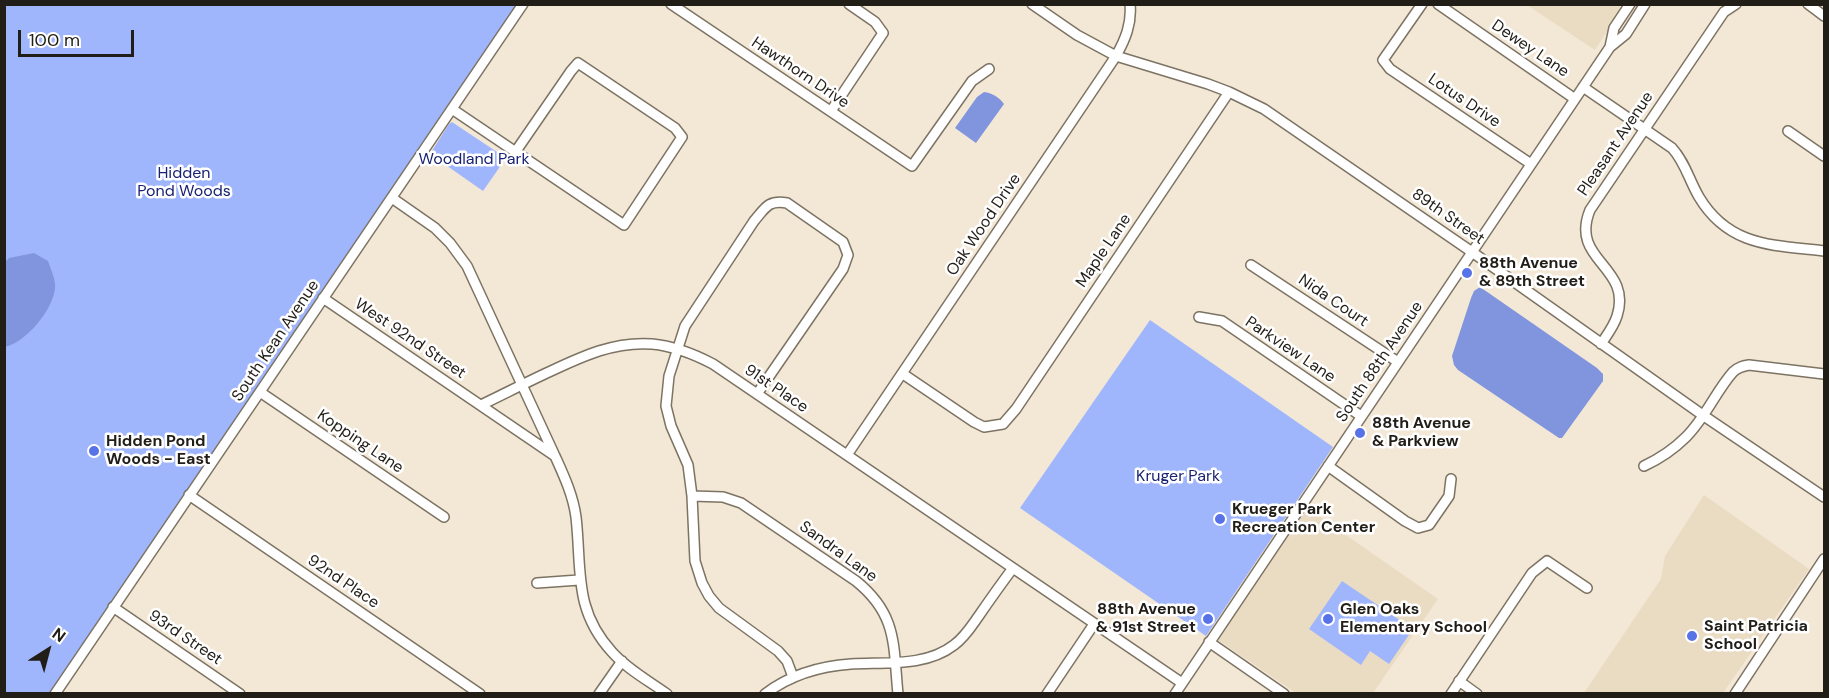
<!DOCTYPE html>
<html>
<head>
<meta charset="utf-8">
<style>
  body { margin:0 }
  #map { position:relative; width:1829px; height:698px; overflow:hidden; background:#f3e7d6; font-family:"DM Sans",sans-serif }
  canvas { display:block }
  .frame { position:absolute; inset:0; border:6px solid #211d17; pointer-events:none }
  .north { position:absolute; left:18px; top:620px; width:60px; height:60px; -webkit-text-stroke:4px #fff; paint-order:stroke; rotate:36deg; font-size:16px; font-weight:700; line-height:24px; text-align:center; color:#211d17 }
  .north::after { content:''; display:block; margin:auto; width:21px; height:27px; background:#211d17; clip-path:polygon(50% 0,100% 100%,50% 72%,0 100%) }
  .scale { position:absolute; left:18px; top:30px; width:116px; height:27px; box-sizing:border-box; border:3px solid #211d17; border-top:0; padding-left:8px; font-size:18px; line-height:21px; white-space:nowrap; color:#211d17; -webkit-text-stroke:4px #fff; paint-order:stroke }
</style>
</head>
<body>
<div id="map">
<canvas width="1829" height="698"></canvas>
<div class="frame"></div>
<div class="north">N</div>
<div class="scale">100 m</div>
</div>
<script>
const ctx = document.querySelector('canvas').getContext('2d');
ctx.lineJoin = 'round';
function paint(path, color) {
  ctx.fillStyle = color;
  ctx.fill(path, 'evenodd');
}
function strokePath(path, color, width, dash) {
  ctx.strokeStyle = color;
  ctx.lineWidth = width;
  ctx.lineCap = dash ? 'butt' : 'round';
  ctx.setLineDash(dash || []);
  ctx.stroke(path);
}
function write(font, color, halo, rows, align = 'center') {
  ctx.font = font + ' "DM Sans",sans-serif';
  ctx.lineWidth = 5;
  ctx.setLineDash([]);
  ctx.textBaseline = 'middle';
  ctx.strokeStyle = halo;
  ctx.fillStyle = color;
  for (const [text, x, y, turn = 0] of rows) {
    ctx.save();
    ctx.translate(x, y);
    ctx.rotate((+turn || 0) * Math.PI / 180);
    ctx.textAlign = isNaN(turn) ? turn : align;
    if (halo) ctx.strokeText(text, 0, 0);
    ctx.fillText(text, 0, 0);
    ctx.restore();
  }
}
paint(new Path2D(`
  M1527,5H1624L1595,50Z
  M1704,495L1809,569L1723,693H1584L1661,579L1665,556Z
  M1307,508L1438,599L1373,693H1296L1218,640Z`), '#eadbc3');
paint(new Path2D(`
  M4,5H522L56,693H5Z
  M452,122L506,158L483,191L430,154L449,124Z
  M1150,320L1333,447L1206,636L1020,508Z
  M1342,581L1413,629L1389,664L1370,651L1361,665L1309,629Z`), '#a0b6fc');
paint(new Path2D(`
  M984,92C992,93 999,97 1004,104L976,143L955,128L977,97Z
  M34,253L48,261C51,270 56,280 55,289C52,311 26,342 5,347V262L9,258Z
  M1480,287L1597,368L1603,374V381L1562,438H1559L1458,370L1454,365L1452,356L1471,298L1474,291Z`), '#8095dd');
const minor = new Path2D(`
  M671,4L912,166L972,81L989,69
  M1032,4L1077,35L1116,56L1208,84L1229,92L1264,109L1472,252L1704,416L1824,497
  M1422,4L1383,60L1390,69L1531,164
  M1438,4L1575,99
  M1808,4L1824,16
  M1610,47L1614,28L1630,4
  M1583,87L1672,148C1685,162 1689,180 1699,197C1729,247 1773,245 1824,251
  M452,109L624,225L682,137L675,128L578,63L571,71L516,151
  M831,111L883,33L875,22L849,4
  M1788,131L1824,156
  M392,198L435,228L450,243L467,266L554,454
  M1251,265L1398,362
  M323,298L555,456C564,476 573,495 576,517C582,570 573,609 612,652C627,669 649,681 667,694
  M1199,317L1222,321L1361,416
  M1601,344C1607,335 1614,326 1617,316C1633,266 1569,261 1590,210L1724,12L1736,4
  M903,374L974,422L984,427L1003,424
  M260,392L444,517
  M757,394L843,269L848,255L843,242L787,203C768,200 766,207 754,221L685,326L669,376L666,406L671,426L688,465L692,496L695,561L702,583L709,596L719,608L778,651L787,661L793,677
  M481,405C504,394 527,382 551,371C583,356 615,341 652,344C673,346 694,354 713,364L1182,683
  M1003,424L1016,409L1229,92
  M847,455L1116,56C1125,40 1132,24 1130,4
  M1328,466L1405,521L1418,528L1429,525L1449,496L1451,479
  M1644,466C1659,459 1674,449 1686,437C1706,417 1716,391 1733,372C1738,367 1743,366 1749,365L1824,374
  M189,495L480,694
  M692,496L723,497L741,503L856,581C898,615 893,645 898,694
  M537,583L579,580
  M113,607L240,694
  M1209,642L1284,694
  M1459,681L1477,694
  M55,694L523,4
  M599,694L622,661
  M765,694C790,675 821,666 851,664C885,662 926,667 954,645C964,638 971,627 978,617C989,601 1001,584 1013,568
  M1047,694L1094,624
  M1175,694L1610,47L1626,34L1645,4
  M1451,694L1532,573L1547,561L1587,588
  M1735,694L1824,559`);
strokePath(minor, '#7d7363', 12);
strokePath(minor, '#fff', 9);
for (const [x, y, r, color] of [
  [1467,273,6,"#5872e8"],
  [1360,433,6,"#5872e8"],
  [94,451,6,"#5872e8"],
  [1220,519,6,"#5872e8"],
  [1208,619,6,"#5872e8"],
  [1328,619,6,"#5872e8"],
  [1692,636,6,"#5872e8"]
]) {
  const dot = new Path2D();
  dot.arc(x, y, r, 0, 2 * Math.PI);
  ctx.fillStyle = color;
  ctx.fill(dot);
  strokePath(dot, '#fff', 2);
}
write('16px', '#211d17', '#fff', [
  ["Dewey Lane",1530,49,34],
  ["Hawthorn Drive",800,73,34],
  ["Lotus Drive",1464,101,34],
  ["Pleasant Avenue",1616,144,-56],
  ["89th Street",1448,217,35],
  ["Oak Wood Drive",984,225,-56],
  ["Maple Lane",1104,251,-56],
  ["Nida Court",1333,301,34],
  ["West 92nd Street",410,339,34],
  ["South Kean Avenue",276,341,-56],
  ["Parkview Lane",1290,350,34],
  ["South 88th Avenue",1380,362,-56],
  ["91st Place",776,389,34],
  ["Kopping Lane",360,442,34],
  ["Sandra Lane",838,552,36],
  ["92nd Place",343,582,34],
  ["93rd Street",185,638,34]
]);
write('16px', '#192273', '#fff', [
  ["Woodland Park",474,160],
  ["Hidden",184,174],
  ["Pond Woods",184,192],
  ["Kruger Park",1178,477]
]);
write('bold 16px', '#211d17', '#fff', [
  ["88th Avenue",1479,264],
  ["& 89th Street",1479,282],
  ["88th Avenue",1372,424],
  ["& Parkview",1372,442],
  ["Hidden Pond",106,442],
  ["Woods - East",106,460],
  ["Krueger Park",1232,510],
  ["Recreation Center",1232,528],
  ["88th Avenue",1196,610,"right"],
  ["& 91st Street",1196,628,"right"],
  ["Glen Oaks",1340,610],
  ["Elementary School",1340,628],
  ["Saint Patricia",1704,627],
  ["School",1704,645]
], 'left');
</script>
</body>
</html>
